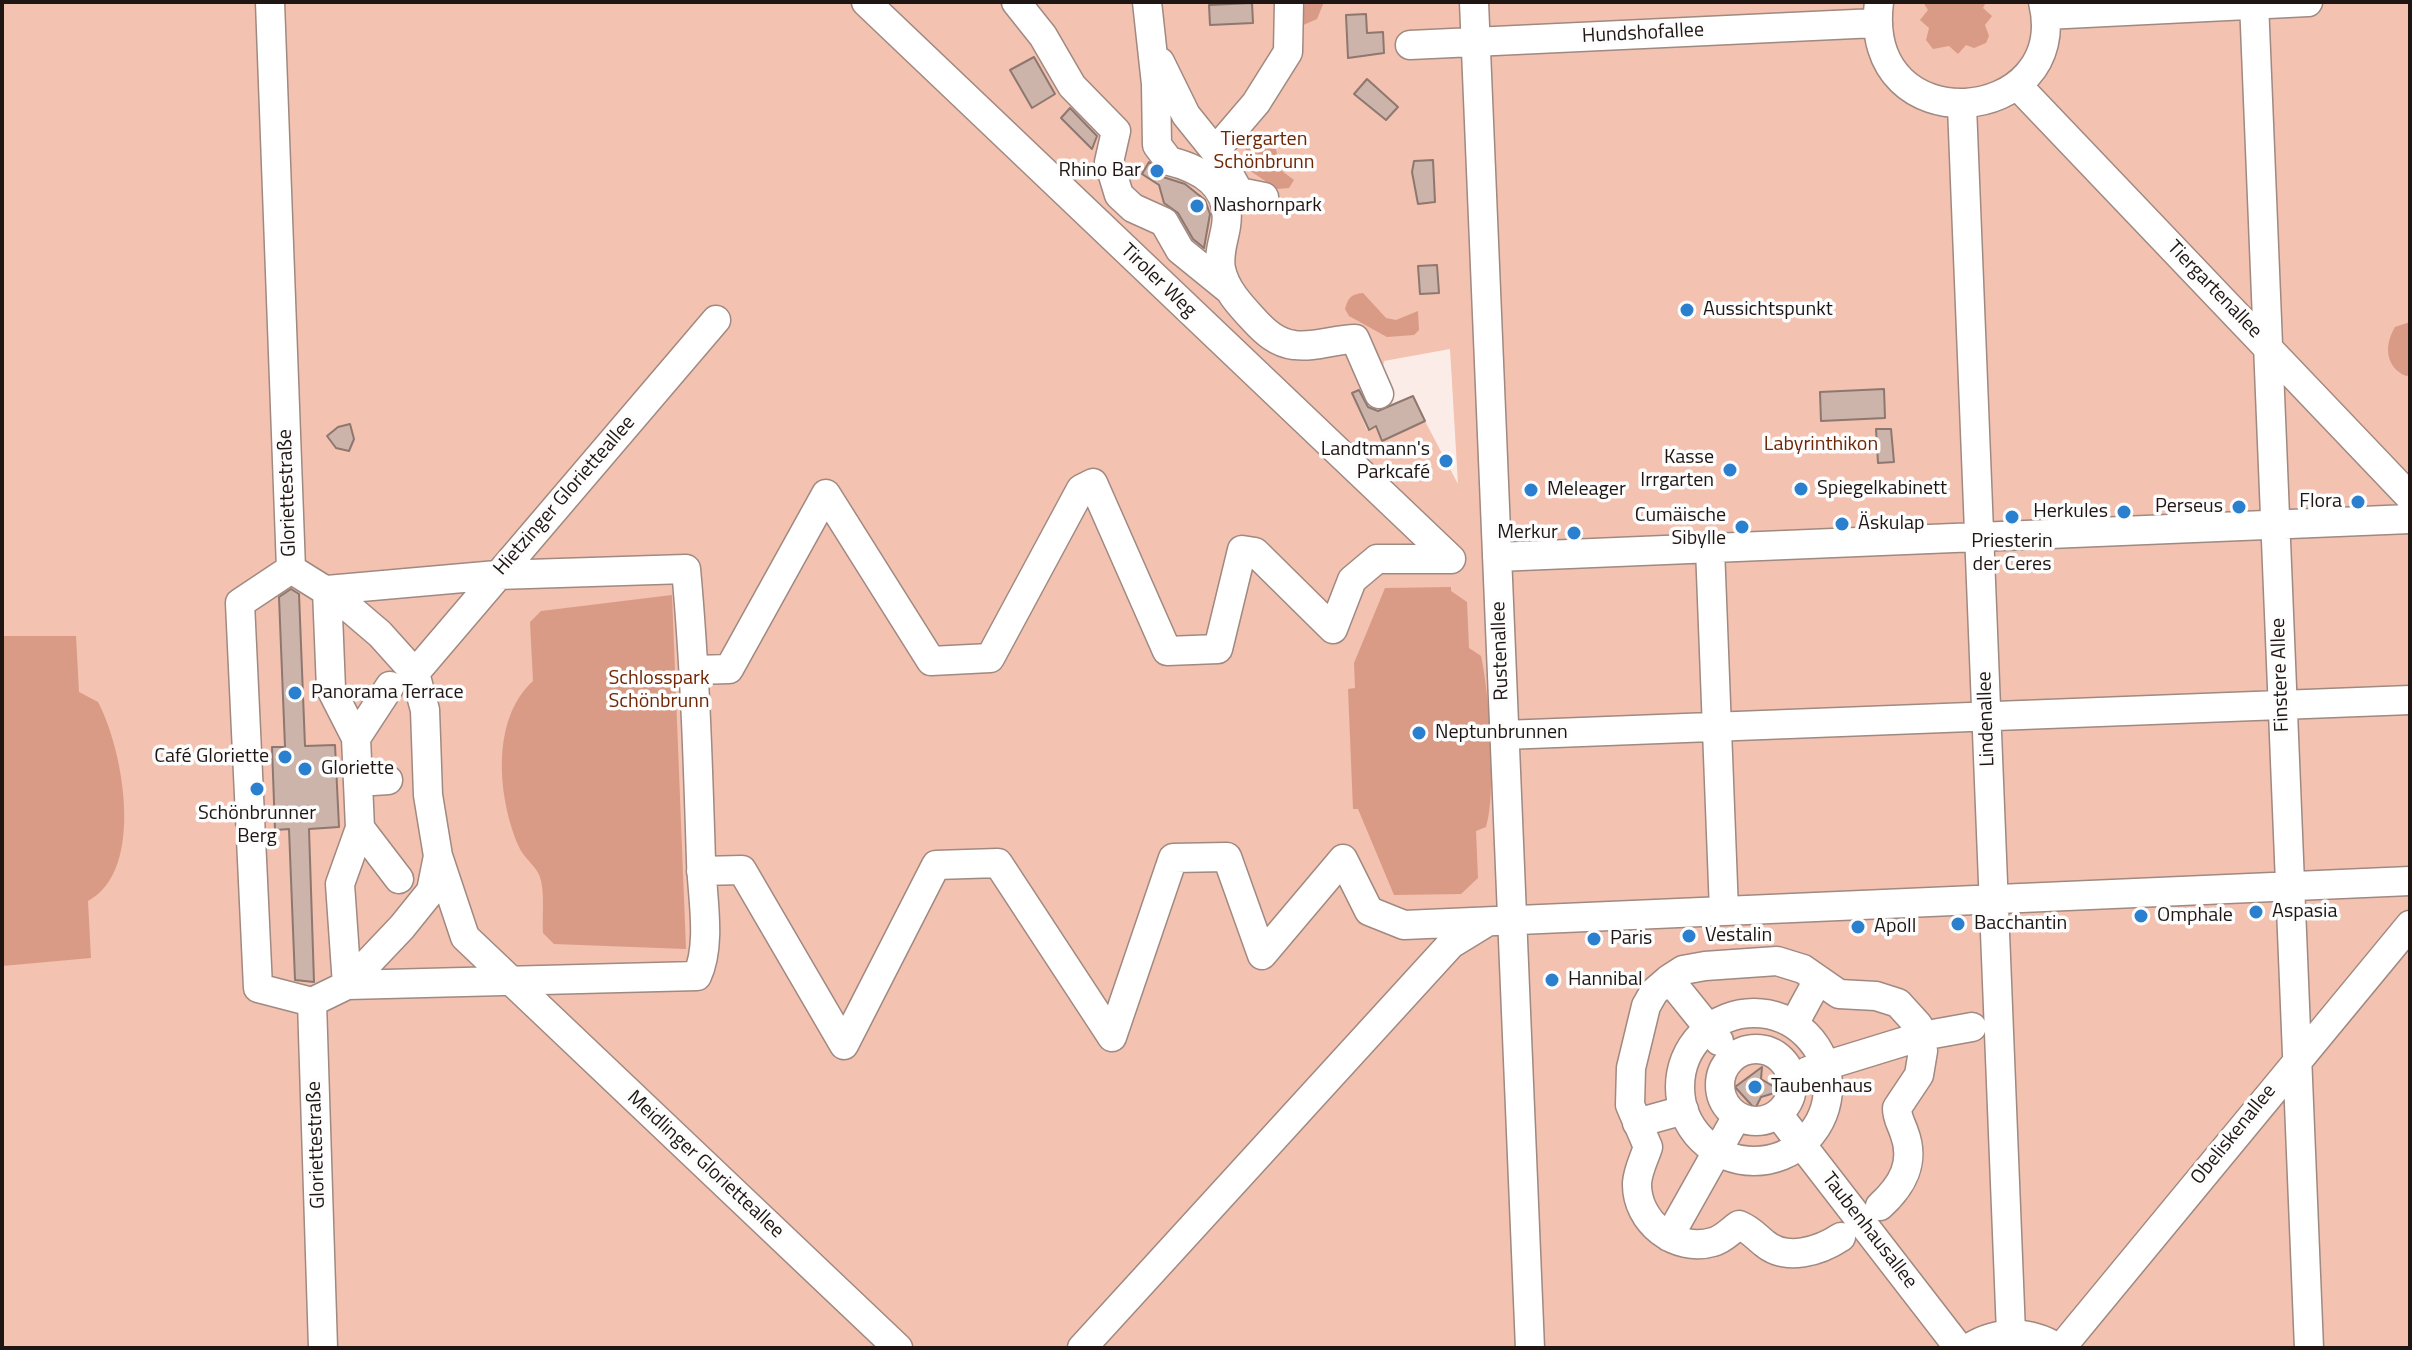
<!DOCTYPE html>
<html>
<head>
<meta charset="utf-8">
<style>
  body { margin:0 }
  #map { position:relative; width:2412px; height:1350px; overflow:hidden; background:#fcece7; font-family:"Titillium Web",sans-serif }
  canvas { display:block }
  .frame { position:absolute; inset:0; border:4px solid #1f1613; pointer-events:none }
</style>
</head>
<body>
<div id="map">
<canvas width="2412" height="1350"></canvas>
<div class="frame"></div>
</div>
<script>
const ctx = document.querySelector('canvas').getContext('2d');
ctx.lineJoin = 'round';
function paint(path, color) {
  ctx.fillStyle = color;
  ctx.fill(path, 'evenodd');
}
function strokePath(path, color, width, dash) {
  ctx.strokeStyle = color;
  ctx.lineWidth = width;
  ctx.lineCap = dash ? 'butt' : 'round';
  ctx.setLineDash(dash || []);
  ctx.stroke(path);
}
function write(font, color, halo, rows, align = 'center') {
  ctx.font = font + ' "Titillium Web",sans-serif';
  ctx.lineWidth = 7;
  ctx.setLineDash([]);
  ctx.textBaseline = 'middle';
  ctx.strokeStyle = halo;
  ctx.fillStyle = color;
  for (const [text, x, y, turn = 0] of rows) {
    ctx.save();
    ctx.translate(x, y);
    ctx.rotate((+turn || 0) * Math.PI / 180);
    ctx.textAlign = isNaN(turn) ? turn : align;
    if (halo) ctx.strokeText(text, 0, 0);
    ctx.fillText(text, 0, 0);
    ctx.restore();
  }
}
paint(new Path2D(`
  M2,2H2410V1348H2ZM1450,349L1458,484L1425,421L1383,441L1376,426L1367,430L1352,394L1381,381L1384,361Z`), '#f3c2b0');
paint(new Path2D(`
  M1305,2H1324L1317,19L1301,26Z
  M1923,2H1986L1983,8L1992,16L1985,25L1989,36L1986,43L1974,48L1966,45L1958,54L1949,46L1933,49L1926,40L1929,28L1920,20L1928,10Z
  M1253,134L1272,136L1282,171L1294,180L1289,188L1277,189L1249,170L1245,151Z
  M1363,293L1386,318L1396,320L1418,311L1419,330L1414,335L1387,337L1349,316L1345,309C1348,298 1351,294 1363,293Z
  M2410,322V375L2406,376C2385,367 2384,345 2395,327Z
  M1451,587V591L1467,602L1469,648L1481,656C1489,690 1497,796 1486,827L1476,831L1478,878L1461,894L1394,895L1358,809H1353L1348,689L1355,688L1354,663L1385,588Z
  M672,595L686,949L554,944L543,933C542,916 545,892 540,877C537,867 523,857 519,847C498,799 490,720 533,681L530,622L541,611Z
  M2,636H76L79,692L98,702C123,749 146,870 88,901L91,958L2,966Z`), '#d99b85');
const building = new Path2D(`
  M1252,3L1253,23L1210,25L1209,5Z
  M1366,14L1367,33L1383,32L1384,53L1348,58L1346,15Z
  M1034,57L1055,94L1032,108L1010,70Z
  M1367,79L1398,107L1386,120L1354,94Z
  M1070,108L1097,136L1092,149L1061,118Z
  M1433,160L1435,202L1418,204L1412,172L1414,161Z
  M1149,162L1163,177L1185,184L1205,200L1210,214L1204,248L1193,239L1178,213L1164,203L1159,185L1142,174Z
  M1437,265L1439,293L1420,294L1418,266Z
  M1884,389L1885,418L1821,421L1820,392Z
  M1359,390L1368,407L1378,411L1413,396L1425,421L1382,441L1376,426L1369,430L1352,393Z
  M350,424L354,439L349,451L336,448L327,436L338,427Z
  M1876,429H1891L1894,462L1878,463Z
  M291,589L299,594L305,746L335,745L339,827L309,829L314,982L295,980L289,829L275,830L272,747H285L279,597Z
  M1762,1067L1761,1079L1781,1091L1761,1097L1755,1109L1735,1087Z`);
paint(building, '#ccb4ab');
strokePath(building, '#8e776f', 2);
const minor = new Path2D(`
  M270,2L291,569
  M866,2L1451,559
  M1016,2L1043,36L1072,86L1116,131L1109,162L1119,195L1133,208L1164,222L1180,250L1228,289
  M1147,2L1156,84L1157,145L1169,161C1202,169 1232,187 1226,226C1224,240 1218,254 1221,269C1225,289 1240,305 1254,320C1265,332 1277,343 1294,345C1315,348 1335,339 1355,339L1379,394
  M1474,2L1530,1348
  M1879,2C1861,146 2073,127 2043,2
  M2254,2L2309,1348
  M2046,15L2308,2
  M1410,45L1876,23
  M1160,62L1186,115L1215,151L1256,103L1288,52L1289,2
  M2017,85L2410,497
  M1962,106L2011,1333
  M1222,162L1239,192L1264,197
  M1710,548L1724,911
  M1497,557L2410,519
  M291,569L339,599L380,634L415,673L425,710L428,795L438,856L431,891L402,927L347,985L312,1002
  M291,569L240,603L258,988L312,1002
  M686,569C695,667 698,764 701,861C702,896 712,944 697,976L347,985L340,884L360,828L356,738L331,689L327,590L497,575Z
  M695,670L729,669L826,494L931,661L990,658L1081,489L1093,483L1167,651L1218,649L1242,550L1255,552L1333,629L1352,580L1377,559H1451
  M415,673L716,320
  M1504,735L2410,700
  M356,738L390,686
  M358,782L388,780
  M360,828L399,879
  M438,856L465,937L898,1348
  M701,871L742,870L844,1045L936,865L998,863L1112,1037L1173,858L1227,857L1262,955L1343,859L1369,911L1404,925L2410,881
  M1669,979L1719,1041
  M312,1002L323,1348
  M1680 1087a74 74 0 1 1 148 0a74 74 0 1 1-148 0Z
  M1794,1024L1818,980
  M1720 1085a36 36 0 1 1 72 0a36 36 0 1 1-72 0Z
  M1808,1071L1922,1036L1972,1027
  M1778,1114L1959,1348
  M1637,1123L1684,1110
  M1669,1237L1737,1116
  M1841,1237C1820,1251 1786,1262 1764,1243C1754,1235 1751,1230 1739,1225C1730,1231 1724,1239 1713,1242C1676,1253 1636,1222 1637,1183C1638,1170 1644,1159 1648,1147L1630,1105L1631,1068L1646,1006L1654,992L1669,979L1683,970L1705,966L1777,961L1803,969L1839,994L1876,996L1898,1003L1918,1025L1923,1051L1919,1075L1897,1108C1897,1118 1901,1123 1904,1132C1916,1163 1902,1186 1880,1206
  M1082,1348L1451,944L1487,922
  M1969,1348C1998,1330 2029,1330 2058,1348
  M2061,1348L2410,925`);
strokePath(minor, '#a08980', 31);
strokePath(minor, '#fff', 28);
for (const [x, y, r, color] of [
  [1157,171,8,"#2a80ce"],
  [1197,206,8,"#2a80ce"],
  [1687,310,8,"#2a80ce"],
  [1446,461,8,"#2a80ce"],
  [1730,470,8,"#2a80ce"],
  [1801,489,8,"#2a80ce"],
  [1531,490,8,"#2a80ce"],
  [2358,502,8,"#2a80ce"],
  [2239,507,8,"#2a80ce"],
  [2124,512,8,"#2a80ce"],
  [2012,517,8,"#2a80ce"],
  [1842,524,8,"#2a80ce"],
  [1742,527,8,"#2a80ce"],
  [1574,533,8,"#2a80ce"],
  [295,693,8,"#2a80ce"],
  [1419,733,8,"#2a80ce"],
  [285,757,8,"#2a80ce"],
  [305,769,8,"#2a80ce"],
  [257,789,8,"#2a80ce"],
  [2256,912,8,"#2a80ce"],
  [2141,916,8,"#2a80ce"],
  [1958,924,8,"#2a80ce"],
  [1858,927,8,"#2a80ce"],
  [1689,936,8,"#2a80ce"],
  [1594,939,8,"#2a80ce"],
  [1552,980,8,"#2a80ce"],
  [1755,1087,8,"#2a80ce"]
]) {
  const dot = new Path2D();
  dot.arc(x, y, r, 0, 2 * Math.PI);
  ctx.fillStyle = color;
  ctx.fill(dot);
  strokePath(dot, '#fdfdfd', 3);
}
write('20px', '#1f1613', '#fdfdfd', [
  ["Hundshofallee",1643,34,-3],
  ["Tiroler Weg",1158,281,44],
  ["Tiergartenallee",2214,290,46],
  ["Gloriettestraße",288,493,-92],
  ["Hietzinger Glorietteallee",565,496,-49],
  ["Rustenallee",1501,651,-92],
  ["Finstere Allee",2281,675,-92],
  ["Lindenallee",1987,719,-92],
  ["Obeliskenallee",2234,1135,-51],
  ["Gloriettestraße",317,1145,-92],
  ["Meidlinger Glorietteallee",705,1165,43],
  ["Taubenhausallee",1869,1231,52]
]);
write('20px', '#6f2605', '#fdfdfd', [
  ["Tiergarten",1264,140],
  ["Schönbrunn",1264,163],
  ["Labyrinthikon",1821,445],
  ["Schlosspark",659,679],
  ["Schönbrunn",659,702]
]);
write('20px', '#1f1613', '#fdfdfd', [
  ["Rhino Bar",1141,171,"right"],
  ["Nashornpark",1213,206],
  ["Aussichtspunkt",1703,310],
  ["Landtmann's",1430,450,"right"],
  ["Parkcafé",1430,473,"right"],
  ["Kasse",1714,458,"right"],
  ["Irrgarten",1714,481,"right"],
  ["Spiegelkabinett",1817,489],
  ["Meleager",1547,490],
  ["Flora",2342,502,"right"],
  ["Perseus",2223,507,"right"],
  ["Herkules",2108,512,"right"],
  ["Cumäische",1726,516,"right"],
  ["Sibylle",1726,539,"right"],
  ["Äskulap",1858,524],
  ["Merkur",1558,533,"right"],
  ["Priesterin",2012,542,"center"],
  ["der Ceres",2012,565,"center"],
  ["Panorama Terrace",311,693],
  ["Neptunbrunnen",1435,733],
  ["Café Gloriette",269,757,"right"],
  ["Gloriette",321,769],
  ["Schönbrunner",257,814,"center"],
  ["Berg",257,837,"center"],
  ["Aspasia",2272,912],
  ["Omphale",2157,916],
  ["Bacchantin",1974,924],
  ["Apoll",1874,927],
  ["Vestalin",1705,936],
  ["Paris",1610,939],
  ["Hannibal",1568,980],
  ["Taubenhaus",1771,1087]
], 'left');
</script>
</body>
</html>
